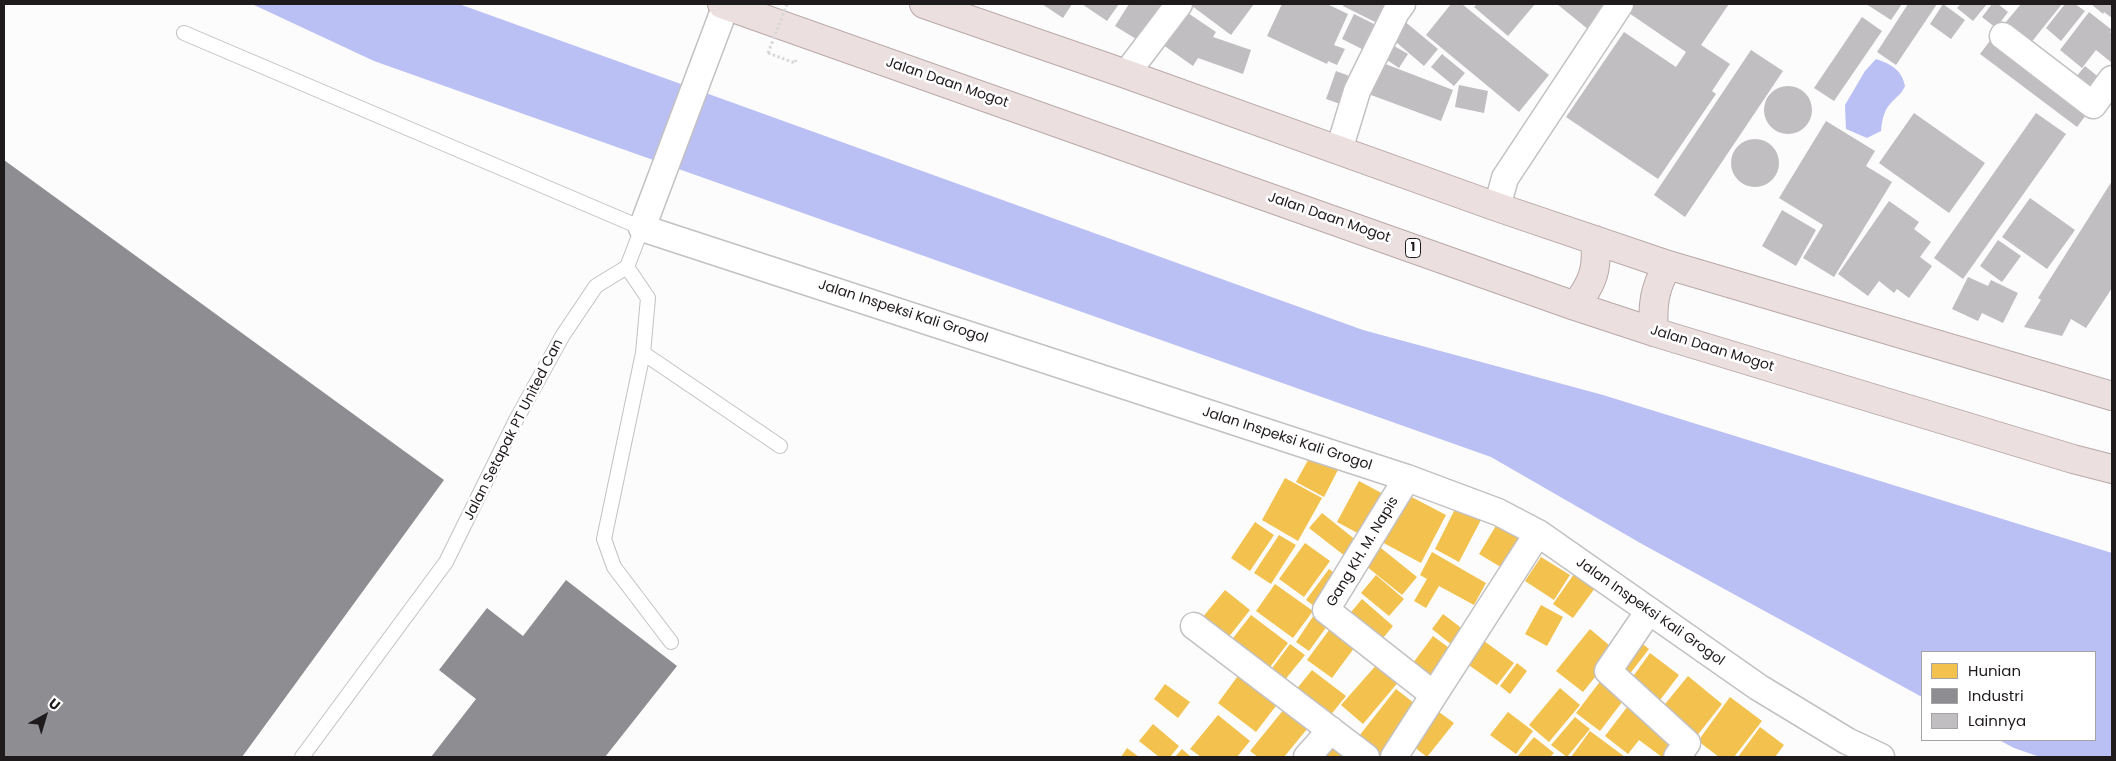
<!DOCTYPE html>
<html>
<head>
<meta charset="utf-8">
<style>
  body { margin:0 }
  #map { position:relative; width:2116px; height:761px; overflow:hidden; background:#fcfcfc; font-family:Poppins,sans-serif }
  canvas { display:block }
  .frame { position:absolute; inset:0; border:5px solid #1f1a1c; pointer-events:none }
  .legend { position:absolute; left:1921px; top:651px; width:175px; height:90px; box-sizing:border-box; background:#fff; border:1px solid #a5a3a4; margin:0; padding:6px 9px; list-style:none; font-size:15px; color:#1f1a1c }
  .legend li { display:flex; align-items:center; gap:10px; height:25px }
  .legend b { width:25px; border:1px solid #a5a3a4 }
  .north { position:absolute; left:20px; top:691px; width:50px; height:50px; -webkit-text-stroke:4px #fff; paint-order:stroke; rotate:39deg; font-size:14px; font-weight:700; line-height:20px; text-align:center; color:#1f1a1c }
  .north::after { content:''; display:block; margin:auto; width:18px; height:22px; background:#1f1a1c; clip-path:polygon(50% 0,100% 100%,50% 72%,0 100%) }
</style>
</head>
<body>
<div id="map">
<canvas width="2116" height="761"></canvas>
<div class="frame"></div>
<ul class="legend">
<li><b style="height:14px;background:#f2c14e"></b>Hunian</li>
<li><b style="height:14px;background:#8d8d92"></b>Industri</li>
<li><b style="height:14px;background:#c0bec0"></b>Lainnya</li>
</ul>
<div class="north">U</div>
</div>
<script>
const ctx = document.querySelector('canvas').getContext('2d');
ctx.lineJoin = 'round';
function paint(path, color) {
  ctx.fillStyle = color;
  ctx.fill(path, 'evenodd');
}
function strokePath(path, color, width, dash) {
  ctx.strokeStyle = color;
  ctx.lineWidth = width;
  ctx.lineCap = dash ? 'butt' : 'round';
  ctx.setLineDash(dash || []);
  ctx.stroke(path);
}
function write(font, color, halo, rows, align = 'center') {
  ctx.font = font + ' Poppins,sans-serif';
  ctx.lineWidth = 5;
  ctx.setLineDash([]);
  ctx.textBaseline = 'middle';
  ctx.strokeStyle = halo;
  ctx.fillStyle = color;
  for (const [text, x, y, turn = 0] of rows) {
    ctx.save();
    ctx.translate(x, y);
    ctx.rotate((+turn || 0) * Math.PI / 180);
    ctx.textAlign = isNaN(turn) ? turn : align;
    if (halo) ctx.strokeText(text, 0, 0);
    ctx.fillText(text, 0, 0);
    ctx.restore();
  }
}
paint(new Path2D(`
  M252,4H459L1363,330L1603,395L2112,553V757H2040L2014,748L1999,740H2095V652H1922V697L1642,544L1491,457L374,61Z
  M1876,59C1891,64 1902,70 1905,86C1901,95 1896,97 1890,104C1883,112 1882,122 1881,131L1867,138L1846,129L1845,105L1865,71Z`), '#babff4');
paint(new Path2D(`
  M1313,451L1340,466L1324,497L1296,482Z
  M1285,478L1322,498L1298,541L1262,520Z
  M1359,481L1387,496L1365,537L1337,522Z
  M1404,493L1446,515L1421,563L1380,541Z
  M1457,505L1482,518L1459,562L1435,549Z
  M1322,513L1362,545L1350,560L1309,528Z
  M1255,522L1274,535L1250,571L1231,558Z
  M1497,524L1527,542L1509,572L1479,554Z
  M1279,535L1296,545L1271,584L1254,573Z
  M1305,543L1330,561L1304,597L1279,579Z
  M1376,544L1417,577L1402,595L1361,562Z
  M1432,552L1486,583L1474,605L1439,586L1426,608L1414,601L1427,579L1420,575Z
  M1541,557L1570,575L1554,600L1525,581Z
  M1329,569L1341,578L1318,609L1306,600Z
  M1574,574L1595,588L1573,618L1553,604Z
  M1376,575L1404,599L1389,616L1361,593Z
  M1275,584L1313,611L1293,638L1256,611Z
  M1225,590L1250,610L1224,643L1198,623Z
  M1362,599L1393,626L1378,644L1347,617Z
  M1541,605L1563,617L1547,646L1525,634Z
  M1316,612L1330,622L1309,651L1296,642Z
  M1443,614L1464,630L1452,645L1432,629Z
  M1251,615L1288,643L1267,671L1230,642Z
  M1335,622L1360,640L1332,678L1307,660Z
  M1590,629L1616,651L1583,692L1556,671Z
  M1433,636L1452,650L1431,677L1413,663Z
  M1480,638L1514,663L1497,685L1463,661Z
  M1635,638L1649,649L1625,680L1610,668Z
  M1290,644L1305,655L1284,681L1270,671Z
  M1650,653L1679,675L1657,704L1629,682Z
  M1379,662L1400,680L1363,724L1341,705Z
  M1517,663L1527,671L1510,694L1500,686Z
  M1243,669L1282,698L1256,732L1218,703Z
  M1312,670L1346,696L1329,717L1295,691Z
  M1605,675L1629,693L1600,731L1576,713Z
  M1688,676L1722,704L1696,737L1661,709Z
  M1165,684L1190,702L1178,718L1154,699Z
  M1560,688L1580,705L1549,742L1529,725Z
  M1396,689L1419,707L1388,757H1367L1352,745Z
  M1730,697L1762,721L1734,757H1719L1698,741Z
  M1634,698L1682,745L1672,757H1662L1639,740L1628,754L1605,736Z
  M1289,703L1312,723L1284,757H1258L1250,751Z
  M1435,709L1454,723L1427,757L1409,743Z
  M1508,712L1533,731L1516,754L1490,735Z
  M1218,715L1250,741L1237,757H1201L1190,749Z
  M1575,717L1590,729L1567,757L1551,745Z
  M1153,724L1179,746L1170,757H1159L1139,741Z
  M1760,727L1784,745L1775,757H1738Z
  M1590,731L1625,757H1571Z
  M1534,737L1554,753L1550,757H1517Z
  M1331,741L1351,757H1318Z
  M1127,748L1139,757H1121Z
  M1182,749L1191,757H1175Z`), '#f2c14e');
paint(new Path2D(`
  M4,160L444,480L242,757H4Z
  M566,580L677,666L605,757H431L476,699L439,670L487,608L523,636Z`), '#8d8d92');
paint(new Path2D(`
  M1042,4H1072L1063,18Z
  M1082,4H1119L1107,21Z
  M1129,4H1165L1141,42L1115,26Z
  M1194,4H1254L1231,35L1192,6Z
  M1282,4H1327L1348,14L1334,45L1345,49L1337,65L1328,61L1327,64L1267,36Z
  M1344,4H1389L1379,24L1343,6Z
  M1451,4H1462L1549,75L1519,112L1426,35Z
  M1477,4H1535L1508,36L1474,7Z
  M1557,4H1612L1589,30Z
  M1631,4H1729L1701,45L1730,64L1712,91L1716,94L1658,179L1566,117L1624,32L1676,67L1686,52L1626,11Z
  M1866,4H1902L1891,20Z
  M1908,4H1937L1896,65L1877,52Z
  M1943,4L1965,20L1951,39L1930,24Z
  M1961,4H1987L1973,21L1957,8Z
  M1992,4H1998L2008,12L1996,28L1982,17Z
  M2021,4H2062L2026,49L2000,29Z
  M2065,4H2075L2085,11L2061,41L2046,28Z
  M2091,4H2112V18L2104,12L2103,14Z
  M1179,7L1216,32L1213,37L1251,50L1243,74L1198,58L1193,66L1156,40Z
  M2089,12L2112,30L2110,32L2112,34V63L2096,50L2082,68L2060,50Z
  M1354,14L1380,27L1368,52L1342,39Z
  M1862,17L1882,31L1834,101L1814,88Z
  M1403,20L1438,49L1424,66L1389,36Z
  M1995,34L2092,107L2077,127L1980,54Z
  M1389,43L1408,54L1399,68L1381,56Z
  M1751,50L1783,71L1685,217L1654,195Z
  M1442,54L1465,73L1454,86L1431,67Z
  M1375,60L1453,90L1441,121L1363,92Z
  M2085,66L2107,84L2093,101L2071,83Z
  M1336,71L1352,77L1343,105L1326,99Z
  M1459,85L1488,91L1484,113L1455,107Z
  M1764 110a24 24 0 1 1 48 0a24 24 0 1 1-48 0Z
  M1914,113L1985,163L1949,213L1879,163Z
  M2036,113L2066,134L1963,279L1934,258Z
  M1826,121L1875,151L1866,166L1892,182L1834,277L1803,258L1823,225L1779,198Z
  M1731 163a24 24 0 1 1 48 0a24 24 0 1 1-48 0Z
  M2112,181V288L2086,328L2071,319L2062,336L2024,327L2041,300L2038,298Z
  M2030,198L2075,230L2047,269L2002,237Z
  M1889,201L1919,222L1914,229L1931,242L1920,257L1932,266L1909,298L1897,289L1894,293L1879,281L1868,296L1838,274Z
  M1782,210L1816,230L1796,266L1762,246Z
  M1998,240L2021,256L2002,282L1980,266Z
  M1968,277L1988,286L1991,280L2018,293L2003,323L1982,313L1978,321L1952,309Z`), '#c0bec0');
const service = new Path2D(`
  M184,33L642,228L627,267L596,286L563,335L516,420L446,562L302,757
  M627,267L648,298L643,353
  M671,642L614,567L604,539L643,353L780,446`);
const minor = new Path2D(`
  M726,5L642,228L1407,478L1498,512L1538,533L1758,687L1847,741L1881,757
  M2003,36L2093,105L2112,79
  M1126,74L1179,4
  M1339,150L1357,91L1396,12L1402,4
  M1497,207L1505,178L1620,4
  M1407,478L1326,610L1434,695
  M1649,611L1608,671L1687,743L1677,757
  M1194,626L1366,757
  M1307,757L1331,730
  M1394,757L1538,533`);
const trunk = new Path2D(`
  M722,4L1575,306L1654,332L2073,459L2112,469
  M924,4L1126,74L1497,207L1668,265L2112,396
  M1575,306C1593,283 1598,269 1595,240
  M1654,332C1652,306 1654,288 1668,265`);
strokePath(service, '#c3c1c2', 16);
strokePath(minor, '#c3c1c2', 29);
strokePath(trunk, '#b9a8a8', 30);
strokePath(new Path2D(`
  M768,53L795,63L796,60`), '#d9d8d9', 3, [2.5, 2.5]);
strokePath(service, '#fff', 14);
strokePath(minor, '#fff', 26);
strokePath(trunk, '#ecdfdf', 28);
strokePath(new Path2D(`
  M768,53L787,4`), '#d9d8d9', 3, [2.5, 2.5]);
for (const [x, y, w] of [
  [1413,248,15]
]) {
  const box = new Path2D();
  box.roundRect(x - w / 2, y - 9.5, w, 19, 4);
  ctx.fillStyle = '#fff';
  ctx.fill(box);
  strokePath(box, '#1f1a1c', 1);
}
write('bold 12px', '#1f1a1c', null, [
  ["1",1413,248]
]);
write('14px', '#1f1a1c', '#fff', [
  ["Jalan Daan Mogot",947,83,19],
  ["Jalan Daan Mogot",1329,218,19],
  ["Jalan Inspeksi Kali Grogol",903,312,18],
  ["Jalan Daan Mogot",1712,349,17],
  ["Jalan Setapak PT United Can",514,430,-63],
  ["Jalan Inspeksi Kali Grogol",1287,439,18],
  ["Gang KH. M. Napis",1363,552,-59],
  ["Jalan Inspeksi Kali Grogol",1650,612,35]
]);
</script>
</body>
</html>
